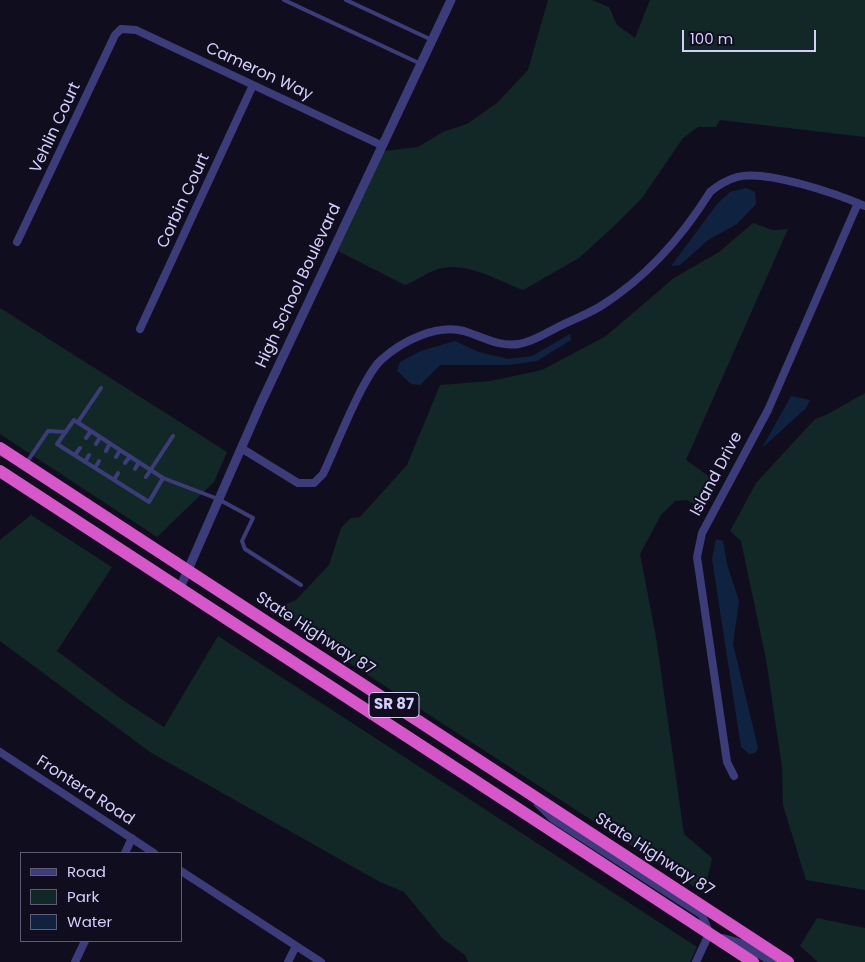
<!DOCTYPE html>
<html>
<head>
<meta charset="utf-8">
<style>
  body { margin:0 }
  #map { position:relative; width:865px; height:962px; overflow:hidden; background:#100e1e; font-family:Poppins,sans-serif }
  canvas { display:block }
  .legend { position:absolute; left:20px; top:852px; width:162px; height:90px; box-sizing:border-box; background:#100e1e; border:1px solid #5e5b77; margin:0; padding:6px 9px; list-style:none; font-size:15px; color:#d3cefc }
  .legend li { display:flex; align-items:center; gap:10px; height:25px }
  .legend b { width:25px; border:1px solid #5e5b77 }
  .scale { position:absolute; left:682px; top:30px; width:134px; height:22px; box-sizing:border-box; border:2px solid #d3cefc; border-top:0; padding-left:6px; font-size:15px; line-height:18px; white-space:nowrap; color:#d3cefc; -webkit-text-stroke:4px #100e1e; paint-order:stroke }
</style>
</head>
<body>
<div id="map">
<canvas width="865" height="962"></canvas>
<ul class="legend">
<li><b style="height:6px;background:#3d3c7a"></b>Road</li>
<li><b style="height:14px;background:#112827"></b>Park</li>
<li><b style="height:14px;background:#0f2341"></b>Water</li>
</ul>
<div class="scale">100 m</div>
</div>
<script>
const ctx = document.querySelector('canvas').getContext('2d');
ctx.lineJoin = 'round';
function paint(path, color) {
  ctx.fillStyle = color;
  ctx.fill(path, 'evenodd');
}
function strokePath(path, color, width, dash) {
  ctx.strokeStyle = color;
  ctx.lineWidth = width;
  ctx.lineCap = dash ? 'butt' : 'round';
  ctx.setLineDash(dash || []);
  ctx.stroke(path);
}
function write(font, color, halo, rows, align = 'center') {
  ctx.font = font + ' Poppins,sans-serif';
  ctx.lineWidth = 4;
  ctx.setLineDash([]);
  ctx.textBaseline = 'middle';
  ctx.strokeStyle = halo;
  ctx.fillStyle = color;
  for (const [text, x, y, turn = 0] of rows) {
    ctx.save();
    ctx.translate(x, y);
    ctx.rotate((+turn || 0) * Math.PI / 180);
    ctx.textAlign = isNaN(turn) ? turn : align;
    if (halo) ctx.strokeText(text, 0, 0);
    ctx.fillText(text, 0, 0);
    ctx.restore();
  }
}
paint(new Path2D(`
  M548,0H592L609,7L617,25L635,38L650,0H865V137L720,120L716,127H698L683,138L642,198L612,228L579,258L523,290C496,280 462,258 433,271C423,275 416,281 405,285L338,251L384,151L418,147L443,132L467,124L497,103L528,70Z
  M753,223L773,230L788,229L686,460L718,483L704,510L687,500L675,501L661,515L640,554L656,637L684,834L712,858L704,893L334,653L321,639L276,608L296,600L329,565L341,528L351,518L360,517L407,465L440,385L490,381L542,370L606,336L674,278L719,252Z
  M0,308L227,452L214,482L157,537L0,434Z
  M865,393V890L806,880L783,805L782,767L766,659L741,541L730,531L756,483L815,419L826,415Z
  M31,515L112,567L57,651L124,701L164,727L218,636L697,947L690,962H468L465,955L442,938L404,892L380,882L150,752L0,641V540Z
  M817,918L865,928V962H818L800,946Z`), '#112827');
paint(new Path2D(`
  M746,188L755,192L756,204L737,224L708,240L680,265L671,266L718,203L730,192Z
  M570,334L571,340L537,361L509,365H440L420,385L411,384L397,371L400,362L421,351L455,341L479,352L508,359L532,356Z
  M791,396L810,400L806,408L762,448Z
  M716,539L723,541L727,564L739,601L733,644L758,748L755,753L749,754L741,747L712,559Z`), '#0f2341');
strokePath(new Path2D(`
  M284,0L421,64
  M346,0L432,40
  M78,422L101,388
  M86,438L91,431
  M96,444L100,437
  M106,451L110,443
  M75,455L80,448
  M116,457L120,450
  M27,462L48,431L66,432
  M85,462L89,455
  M125,463L130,456
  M95,468L99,461
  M135,469L139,462
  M146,477L173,436
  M163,478L149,502L57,444L74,420L163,478L218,499L253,518L242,541L245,549L301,585
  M114,480L118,473`), '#3d3c7a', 4);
strokePath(new Path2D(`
  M17,242L115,35L121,29L136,30L381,145
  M140,329L253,85
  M241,448L298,483H314L323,474C336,447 362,378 381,360C402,341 436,324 464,331C483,337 498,347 519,344C533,342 548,332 560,326C574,319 588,314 601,306C647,277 682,237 710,192C718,185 727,180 737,177C766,169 837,194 865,206
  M0,752L154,853
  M734,776L727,762L697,557L702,533L768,410L858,203
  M538,804L553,819L702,915L709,932
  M125,853L132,838
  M181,871L321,962
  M723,938L741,943L772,962
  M75,962L85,941
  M288,962L296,946
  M696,962L709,934`), '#3d3c7a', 8);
strokePath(new Path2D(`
  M180,588L261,403L451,0`), '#3d3c7a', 9);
strokePath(new Path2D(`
  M0,448L788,962
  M0,471L753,962`), '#d757ca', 12);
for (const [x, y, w] of [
  [394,705,50]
]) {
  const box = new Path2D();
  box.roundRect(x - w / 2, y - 12.5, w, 25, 4);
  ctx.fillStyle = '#100e1e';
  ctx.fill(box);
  strokePath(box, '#d3cefc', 1);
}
write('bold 15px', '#d3cefc', null, [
  ["SR 87",394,705]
]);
write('16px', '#d3cefc', '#100e1e', [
  ["Cameron Way",259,72,25],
  ["Vehlin Court",56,128,-65],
  ["Corbin Court",184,201,-65],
  ["High School Boulevard",299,286,-65],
  ["Island Drive",717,474,-62],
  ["State Highway 87",315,634,33],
  ["Frontera Road",85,791,33],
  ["State Highway 87",654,855,33]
]);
</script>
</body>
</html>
